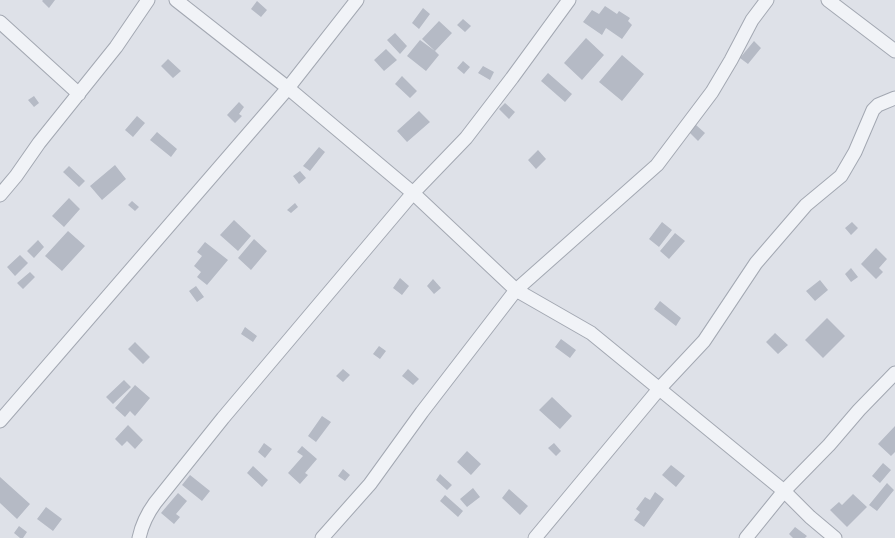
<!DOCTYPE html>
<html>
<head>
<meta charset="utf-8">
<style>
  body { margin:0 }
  canvas { display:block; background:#dee1e8 }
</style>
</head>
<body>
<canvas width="895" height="538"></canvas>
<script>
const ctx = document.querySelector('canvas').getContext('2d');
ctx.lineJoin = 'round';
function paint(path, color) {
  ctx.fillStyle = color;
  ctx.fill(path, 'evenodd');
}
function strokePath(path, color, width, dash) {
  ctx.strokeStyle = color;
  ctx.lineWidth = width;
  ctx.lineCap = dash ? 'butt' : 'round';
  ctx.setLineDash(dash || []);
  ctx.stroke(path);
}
paint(new Path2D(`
  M43,0H55L49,8L42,1Z
  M257,1L267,10L261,17L251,9Z
  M605,6L617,14L619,11L630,18L628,21L632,25L622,39L606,28L602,35L583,22L592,10L599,14Z
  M423,8L430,14L419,29L412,23Z
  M463,19L471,26L465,32L457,25Z
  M439,21L452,33L435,51L422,39Z
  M395,33L407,46L400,54L387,40Z
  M586,38L604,55L582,80L564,63Z
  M420,40L435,51L439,55L426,71L407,56Z
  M754,41L761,48L748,64L740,58Z
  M386,49L397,60L384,71L374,60Z
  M622,55L644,74L622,101L599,82Z
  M168,59L181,71L173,78L161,66Z
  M463,61L470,67L464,74L457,68Z
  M483,66L494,72L490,80L478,73Z
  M548,73L572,94L565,102L541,81Z
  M402,76L417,91L410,98L395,84Z
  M34,96L39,103L34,107L28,100Z
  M239,102L244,107L239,114L242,116L235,123L227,115Z
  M505,103L515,112L509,119L499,109Z
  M419,111L430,122L407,142L397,131Z
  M137,116L145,123L133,137L125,130Z
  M696,125L705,133L698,141L690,133Z
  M157,132L177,149L171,157L150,140Z
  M319,147L325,152L310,171L303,166Z
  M538,150L546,159L536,169L528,160Z
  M115,165L126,179L102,200L90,186Z
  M69,166L85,181L79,187L63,172Z
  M300,171L306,178L299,184L293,176Z
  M69,198L80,209L64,227L52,216Z
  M132,201L139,207L135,211L128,205Z
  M295,203L298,207L291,213L287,210Z
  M234,220L251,236L238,251L220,235Z
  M662,222L672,230L659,247L649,239Z
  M852,222L858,228L851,235L845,228Z
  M68,231L85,246L62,271L45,256Z
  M675,233L685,241L669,259L660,251Z
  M254,239L267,251L251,270L238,258Z
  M38,240L44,247L34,258L27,251Z
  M205,242L228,260L207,285L197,277L201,272L194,266L202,256L197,252Z
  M876,248L887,259L879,268L883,272L876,279L861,264Z
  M20,255L28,263L15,276L7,267Z
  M851,268L858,277L851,282L845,274Z
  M30,272L35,277L23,289L17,283Z
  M400,278L409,286L402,295L393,288Z
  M433,279L441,288L434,294L427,286Z
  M820,280L828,290L815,301L806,291Z
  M196,286L204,297L197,302L189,291Z
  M660,301L681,318L676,326L654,309Z
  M827,318L845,336L823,358L805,340Z
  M245,327L257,336L253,342L241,334Z
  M775,333L788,345L778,354L766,342Z
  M561,339L576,350L570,358L555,347Z
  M135,342L150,357L143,364L128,349Z
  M379,346L386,351L380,359L373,354Z
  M343,369L350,375L343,382L336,376Z
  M408,369L419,379L413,385L402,376Z
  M124,380L131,387L113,404L106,397Z
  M135,385L150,398L135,416L130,411L125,417L115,408Z
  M552,397L572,416L560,429L539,410Z
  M322,416L331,422L316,442L308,436Z
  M128,425L143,440L135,449L127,441L122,446L115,439Z
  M895,426V452L891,456L878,444Z
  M264,443L272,449L265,458L258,452Z
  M554,443L561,451L556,456L548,448Z
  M302,446L317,459L305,473L308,475L300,484L288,473L303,456L297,452Z
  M467,451L481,464L471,475L457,462Z
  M883,463L891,470L880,483L872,476Z
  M671,465L685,476L676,487L662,475Z
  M253,466L268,480L262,487L247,473Z
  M343,469L350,475L345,481L338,476Z
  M440,474L452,485L447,490L436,480Z
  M190,475L210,491L202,501L182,485Z
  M0,477L30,504L17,519L0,503Z
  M887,483L894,490L877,511L869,505Z
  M473,488L480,497L467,507L460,499Z
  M509,489L528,506L520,515L502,498Z
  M655,492L664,499L644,527L634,520L640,512L636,509L645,497L650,500Z
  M178,493L187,501L176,514L180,517L174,524L161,513Z
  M853,494L867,507L847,527L830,510L839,502L842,505Z
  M445,495L463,511L458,517L440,501Z
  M46,507L62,519L53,531L37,519Z
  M19,526L27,532L23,538H20L14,533Z
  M795,527L807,536L805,538H793L789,534Z`), '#b5bac5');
const minor = new Path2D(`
  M176,0L288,88L413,193L516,290L591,333L784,491L810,517L835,538
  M828,0L895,51
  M0,22L79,94
  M0,195L16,176L39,143L116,47L148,0
  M0,421L288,88L357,0
  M139,538C142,524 147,514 155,503L223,418L413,193L466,138L512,78L569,0
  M322,538L370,484L422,412L516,290L657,165L712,92L731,60L752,20L767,0
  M535,538L659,389L704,341L756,263L806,205L841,176L855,152L873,110L878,105L895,98
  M746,538L784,491L829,445L859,410L895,373`);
strokePath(minor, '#a3a8b2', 15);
strokePath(minor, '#f1f3f7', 13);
</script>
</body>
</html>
